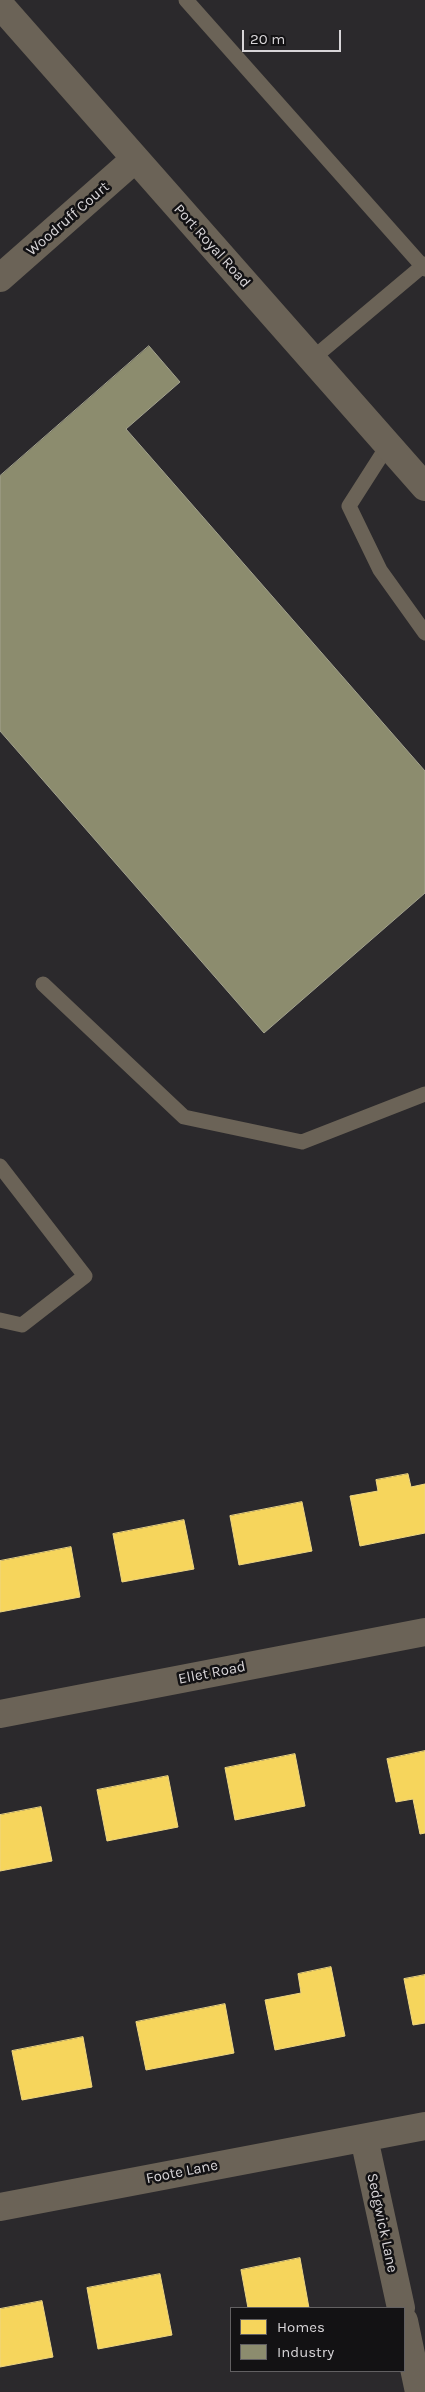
<!DOCTYPE html>
<html>
<head>
<meta charset="utf-8">
<style>
  body { margin:0 }
  #map { position:relative; width:425px; height:2392px; overflow:hidden; background:#2b292c; font-family:Karla,sans-serif }
  canvas { display:block }
  .legend { position:absolute; left:230px; top:2307px; width:175px; height:65px; box-sizing:border-box; background:#131214; border:1px solid #626062; margin:0; padding:6px 9px; list-style:none; font-size:15px; color:#d8d5d8 }
  .legend li { display:flex; align-items:center; gap:10px; height:25px }
  .legend b { width:25px; border:1px solid #626062 }
  .scale { position:absolute; left:242px; top:30px; width:99px; height:22px; box-sizing:border-box; border:2px solid #d8d5d8; border-top:0; padding-left:6px; font-size:15px; line-height:18px; white-space:nowrap; color:#d8d5d8; -webkit-text-stroke:4px #131214; paint-order:stroke }
</style>
</head>
<body>
<div id="map">
<canvas width="425" height="2392"></canvas>
<ul class="legend">
<li><b style="height:14px;background:#f6d55c"></b>Homes</li>
<li><b style="height:14px;background:#8c8c6e"></b>Industry</li>
</ul>
<div class="scale">20 m</div>
</div>
<script>
const ctx = document.querySelector('canvas').getContext('2d');
ctx.lineJoin = 'round';
function paint(path, color) {
  ctx.fillStyle = color;
  ctx.fill(path, 'evenodd');
}
function strokePath(path, color, width, dash) {
  ctx.strokeStyle = color;
  ctx.lineWidth = width;
  ctx.lineCap = dash ? 'butt' : 'round';
  ctx.setLineDash(dash || []);
  ctx.stroke(path);
}
function write(font, color, halo, rows, align = 'center') {
  ctx.font = font + ' Karla,sans-serif';
  ctx.lineWidth = 5;
  ctx.setLineDash([]);
  ctx.textBaseline = 'middle';
  ctx.strokeStyle = halo;
  ctx.fillStyle = color;
  for (const [text, x, y, turn = 0] of rows) {
    ctx.save();
    ctx.translate(x, y);
    ctx.rotate((+turn || 0) * Math.PI / 180);
    ctx.textAlign = isNaN(turn) ? turn : align;
    if (halo) ctx.strokeText(text, 0, 0);
    ctx.fillText(text, 0, 0);
    ctx.restore();
  }
}
const homes = new Path2D(`
  M408,1474L411,1487L425,1484V1533L360,1546L350,1496L378,1491L376,1480Z
  M302,1502L312,1551L239,1565L230,1516Z
  M184,1520L194,1569L122,1582L113,1534Z
  M71,1547L80,1597L0,1612V1561Z
  M425,1751V1833L420,1834L413,1799L396,1802L387,1759Z
  M295,1754L305,1806L235,1820L225,1768Z
  M168,1776L178,1827L107,1841L97,1790Z
  M41,1807L52,1861L0,1871V1815Z
  M331,1967L345,2036L275,2050L265,2000L301,1993L298,1974Z
  M425,1975V2023L413,2025L404,1979Z
  M225,2004L234,2053L146,2070L136,2022Z
  M83,2037L92,2087L22,2100L12,2051Z
  M300,2258L309,2308H248L241,2270Z
  M160,2274L172,2335L98,2349L87,2288Z
  M42,2301L53,2357L0,2367V2309Z`);
paint(homes, '#f6d55c');
strokePath(homes, '#edd581', 1);
const industry = new Path2D(`
  M149,346L180,382L126,429L425,771V893L264,1033L0,731V476Z`);
paint(industry, '#8c8c6e');
strokePath(industry, '#a3a28e', 1);
strokePath(new Path2D(`
  M186,0L425,269
  M312,359L425,264
  M388,445L349,506L380,570L425,633
  M43,984L184,1117L302,1142L425,1094
  M0,1166L85,1276L22,1325L0,1320`), '#6b6357', 15);
strokePath(new Path2D(`
  M0,5L425,487
  M0,278L135,159
  M0,1714L425,1632
  M364,2138L401,2308
  M0,2207L425,2126
  M404,2321L419,2392`), '#6b6357', 28);
write('15px', '#d8d5d8', '#131214', [
  ["Woodruff Court",68,219,-41],
  ["Port Royal Road",212,246,48],
  ["Ellet Road",212,1673,-11],
  ["Foote Lane",182,2172,-11],
  ["Sedgwick Lane",382,2223,78]
]);
</script>
</body>
</html>
